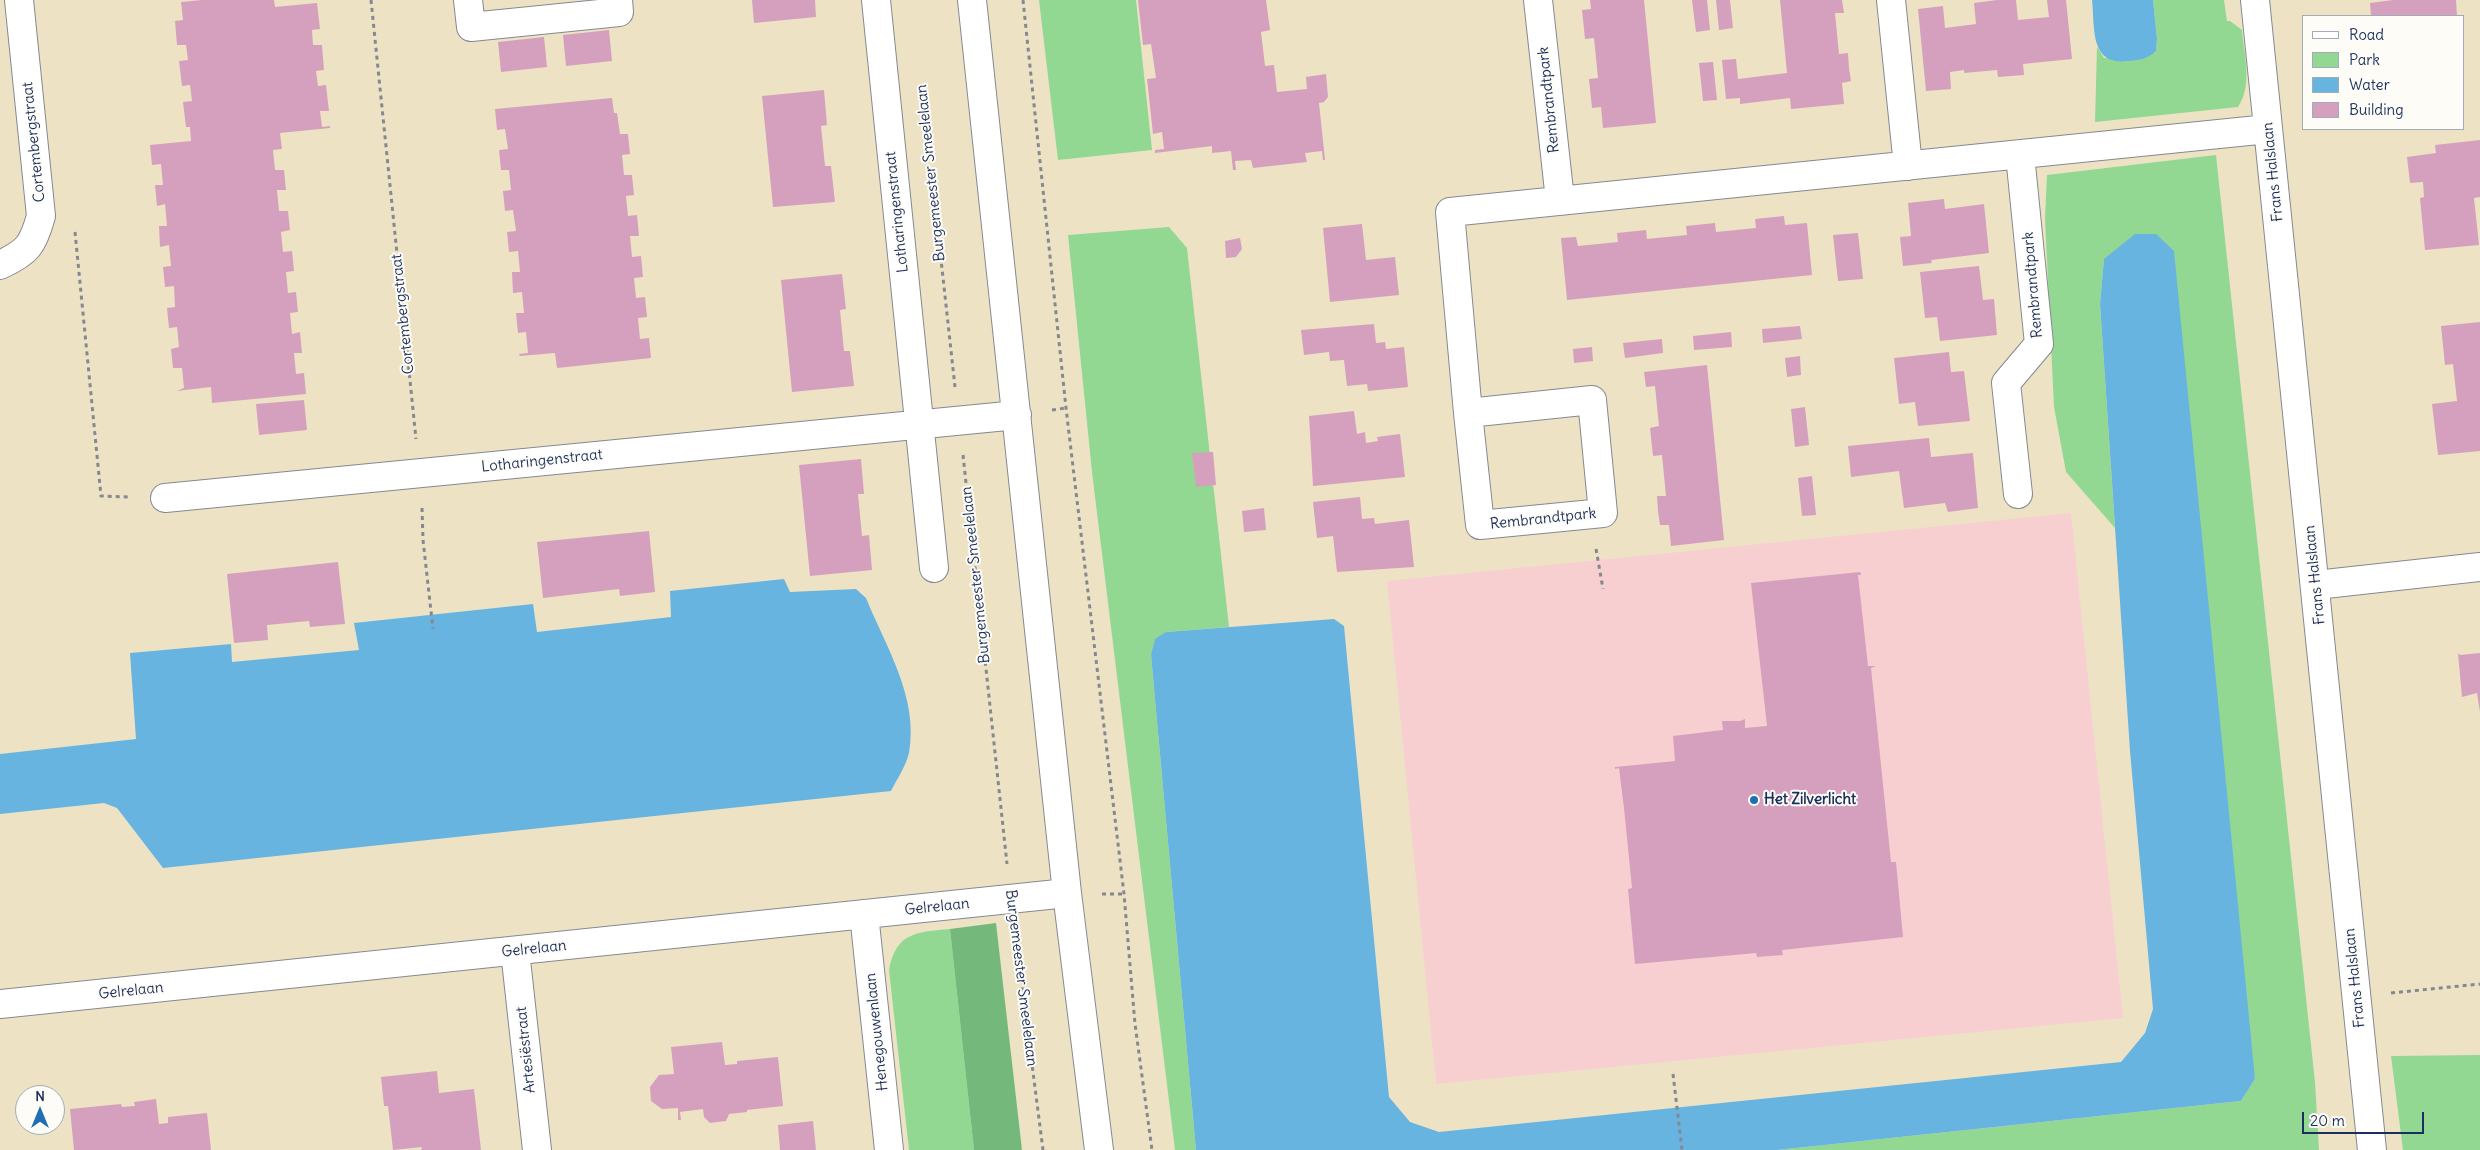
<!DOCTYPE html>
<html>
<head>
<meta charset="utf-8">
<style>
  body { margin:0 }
  #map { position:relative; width:2480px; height:1150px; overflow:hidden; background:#ede3c4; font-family:Delius,sans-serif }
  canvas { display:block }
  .legend { position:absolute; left:2302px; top:15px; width:162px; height:115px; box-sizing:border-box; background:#fdfcf7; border:1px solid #a3aaba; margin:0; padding:6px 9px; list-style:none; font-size:15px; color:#1b2f5e }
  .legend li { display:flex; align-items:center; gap:10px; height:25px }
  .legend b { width:25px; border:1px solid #a3aaba }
  .north { position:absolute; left:15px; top:1085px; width:50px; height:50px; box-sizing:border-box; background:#fdfcf7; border:1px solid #a3aaba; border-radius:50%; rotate:0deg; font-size:14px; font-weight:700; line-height:20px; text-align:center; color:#1b2f5e }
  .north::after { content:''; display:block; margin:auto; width:18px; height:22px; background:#1f6fb2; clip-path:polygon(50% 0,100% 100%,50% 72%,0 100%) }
  .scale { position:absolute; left:2302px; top:1112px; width:122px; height:22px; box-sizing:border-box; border:2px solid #1b2f5e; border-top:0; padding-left:6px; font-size:15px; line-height:18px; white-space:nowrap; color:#1b2f5e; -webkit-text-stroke:4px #fdfcf7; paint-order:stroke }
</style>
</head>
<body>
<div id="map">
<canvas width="2480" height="1150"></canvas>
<ul class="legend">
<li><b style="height:6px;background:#fff"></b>Road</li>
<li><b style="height:14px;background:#92d892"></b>Park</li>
<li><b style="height:14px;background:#68b4e1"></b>Water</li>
<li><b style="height:14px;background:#d4a0be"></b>Building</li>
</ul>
<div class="north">N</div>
<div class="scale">20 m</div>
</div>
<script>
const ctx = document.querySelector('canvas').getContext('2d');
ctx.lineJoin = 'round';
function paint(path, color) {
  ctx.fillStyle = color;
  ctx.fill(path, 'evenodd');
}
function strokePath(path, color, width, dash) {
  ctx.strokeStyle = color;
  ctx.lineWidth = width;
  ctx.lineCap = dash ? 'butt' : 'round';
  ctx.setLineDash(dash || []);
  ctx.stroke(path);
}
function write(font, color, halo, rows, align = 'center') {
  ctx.font = font + ' Delius,sans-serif';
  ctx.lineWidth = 4;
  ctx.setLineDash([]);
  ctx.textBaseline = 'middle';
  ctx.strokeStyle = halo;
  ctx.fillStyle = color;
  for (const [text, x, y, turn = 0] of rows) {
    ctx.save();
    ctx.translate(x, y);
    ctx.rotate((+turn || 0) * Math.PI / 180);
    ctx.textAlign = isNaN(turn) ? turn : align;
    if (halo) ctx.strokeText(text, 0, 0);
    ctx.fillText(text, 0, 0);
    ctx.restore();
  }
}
paint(new Path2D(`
  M2071,513L2123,1018L1436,1084L1387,581Z`), '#f7cfd1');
paint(new Path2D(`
  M1039,0H1136L1152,150L1058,160Z
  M2153,0H2224L2227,21H2230L2242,30C2244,55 2253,85 2238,107L2095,122L2097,47L2104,58L2156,51L2157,39Z
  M2216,155L2315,1082L2319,1150H1777L2241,1101L2255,1079L2104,259L2100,304L2115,528L2066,472L2054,407L2045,219L2047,175Z
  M1169,227L1187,248L1229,627L1166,632L1151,655L1196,1150H1175L1092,472L1068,235Z
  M950,929L974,1150H909L889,970C896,932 917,932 950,929Z
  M2480,1055V1150H2403L2391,1056Z`), '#92d892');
paint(new Path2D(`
  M996,923L1022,1150H974L950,929Z`), '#75b87c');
paint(new Path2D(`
  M2092,0H2153L2157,39L2156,51C2146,60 2139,60 2127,61C2089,66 2095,26 2092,0Z
  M2135,234H2156L2174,251L2255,1079L2241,1101L1777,1150H1196L1151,655L1155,639L1166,632L1334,619L1344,626L1389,1097L1410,1122L1439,1132L2121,1062L2145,1033L2153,1009L2130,751L2100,304L2104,259Z
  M784,579L790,592L856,589L866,598C886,647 919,698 909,753C906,766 897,779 891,791L163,868L117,808L104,803L0,814V754L136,739L130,653L231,644L232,662L359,650L354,623L533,604L537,632L671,617L670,591Z`), '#68b4e1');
paint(new Path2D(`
  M202,0H274L275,7L317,3L320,29L312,30L313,45H322L324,70L316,71L318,86L326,85L329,111H320L322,127L330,126V128L280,133L282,149L273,150L275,170H284L286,190H277L279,211H288L290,230L281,232L283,252L292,251L294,271L286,272L288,293L296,292L298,312L290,313L292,334L300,332L302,353H294L296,374L304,373L306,394L212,403L211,387L177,391L184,388L182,368H173L171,349L179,347L177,327L169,328L167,308L175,307L174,286L165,287L163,267L171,266L169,245L160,247L159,226H167L165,204L157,206L155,185H163L161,164L152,165L150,145L191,141L190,127H186L183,102L192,101L190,85L182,86L179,61L188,60L186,45H177L175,21L183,20L181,2Z
  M752,0H815L816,17L754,23Z
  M1138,0H1266L1270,30L1261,32L1265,66L1274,65L1277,92L1307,89L1306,77L1326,74L1328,97L1324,102L1319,103L1325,160H1323L1322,151L1305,153L1307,162L1253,168L1251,160L1235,161L1236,170H1233L1231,151L1212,153V146L1155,153V150L1164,149L1162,132L1153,134L1147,79L1156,78L1151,44L1143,45Z
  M1590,0H1644L1656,123L1603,128L1601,107L1592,108L1589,79L1598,78L1594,38L1585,39L1582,10L1591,9Z
  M1692,0H1707L1710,30L1696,32Z
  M1716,0H1730L1733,28L1719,30Z
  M1780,0H1842L1844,13H1835L1839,54L1848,53L1849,68L1851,81L1842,83L1844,104L1791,109L1790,98L1740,104V98L1726,99L1722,60L1736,59L1738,79L1787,73Z
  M1997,0H2016L2018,20L2049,17L2047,0H2066L2072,59L2023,64L2024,75L1998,77L1997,70L1964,73V70L1950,72L1951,89L1926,91L1918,9L1943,6L1945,28L1976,24L1974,3Z
  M2393,0H2456L2457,16H2371L2370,3Z
  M609,30L612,61L566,66L563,35Z
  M544,37L547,67L501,72L498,42Z
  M1713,62L1717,100L1703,101L1699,63Z
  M824,90L827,125L821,126L825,166H831L835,202L773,207L762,96Z
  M612,98L614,113H617L620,134H628L630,154L622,155L624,175H632L634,195L626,196L628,216L637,215L639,236H630L632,257L641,256L643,277L634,278L636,298L645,297L647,317L638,318L640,339L649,338L651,358L557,368L555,353L520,356L519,354L528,353L526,332L518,333L516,313H524L522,292L513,293L512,272H520L518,251L509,252L507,232L516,231L513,210L505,211L503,191L511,190L509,170H501L499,150L508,149L505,129L497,130L495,109Z
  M2480,140V197L2474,198L2479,245L2425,250L2420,198L2424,197L2423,182L2410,183L2407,157L2436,153L2435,145Z
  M1944,199L1945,209L1984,204L1989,253L1931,260L1932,263L1903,266L1900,237L1911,236L1908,203Z
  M1784,216L1785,225L1807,223L1812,275L1567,300L1561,238L1576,237L1578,246L1618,242L1617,233L1646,230L1647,239L1687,235L1686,226L1715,223L1716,232L1756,228L1755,219Z
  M1362,224L1366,260L1395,257L1399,295L1330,302L1323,228Z
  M1858,233L1863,279L1838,281L1833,235Z
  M1240,238L1242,249L1236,257L1226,258L1225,241Z
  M1979,266L1983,300L1994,299L1997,335L1940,341L1937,317L1925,318L1920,272Z
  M842,274L846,309L840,310L842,331L844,351H850L854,386L792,392L781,280Z
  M2480,322V451L2438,455L2432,404L2457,401L2453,364L2445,365L2441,326Z
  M1374,324L1376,343L1385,342L1386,349L1404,347L1408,387L1368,391L1367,384L1347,386L1344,360L1330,361L1329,352L1304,355L1301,330Z
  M1800,326L1802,339L1763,343L1762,329Z
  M1731,332L1732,347L1694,350L1693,336Z
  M1662,339L1663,353L1625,358L1623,343Z
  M1592,347L1593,361L1574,363L1573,349Z
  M1949,352L1951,372L1964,371L1970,421L1918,426L1915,402L1899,404L1894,358Z
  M1800,356L1801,375L1787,377L1785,358Z
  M1707,365L1724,540L1671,546L1669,525H1660L1658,511L1657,496H1666L1662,455L1653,456L1650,428L1659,426L1655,386L1646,387L1644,372Z
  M304,400L307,430L259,435L256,404Z
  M1805,407L1809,445L1795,447L1791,409Z
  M1354,411L1357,434L1365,432L1366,443L1378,441L1377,437L1400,434L1405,477L1313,486L1309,416Z
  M1929,438L1931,457L1973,453L1978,508L1948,512L1945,503L1904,508L1899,471L1851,477L1848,446Z
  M1213,452L1216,485L1196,487L1192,453Z
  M861,459L864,494H858L862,536L869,535L872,570L810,576L799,465Z
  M1812,476L1816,515L1802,516L1798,478Z
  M1360,497L1362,519L1374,518L1375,524L1409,520L1414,567L1337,572L1333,536L1317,538L1313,502Z
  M1264,508L1266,530L1244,532L1242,511Z
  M649,531L655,592L620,596L619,589L543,598L537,542Z
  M338,562L345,624L310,627L309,621L267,625L268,640L234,643L227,574Z
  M1860,572L1861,575H1858L1868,666H1876L1871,668L1891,862H1896L1903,937L1782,950L1783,955L1757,957L1756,953L1635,964L1628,889L1632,888L1624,808L1619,768L1615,769V767L1675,761L1673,736L1723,730L1722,721H1740L1745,719V728L1767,726L1751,583Z
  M2458,653L2460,655L2480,653V712L2477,693L2462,697Z
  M722,1042L725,1065L737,1064V1061L778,1057L783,1106L747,1110V1112L729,1114L726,1121L710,1123L704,1117L703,1109L680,1112L681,1120H678V1108L662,1109L651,1101L650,1087L659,1075L674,1074L671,1047Z
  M437,1071L439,1093L474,1089L481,1150H421L422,1147L393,1150L388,1106H384L381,1077Z
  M156,1099L159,1124L168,1123V1117L207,1113L211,1150H74L70,1109L121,1104L122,1107L135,1106L134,1102Z
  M813,1121L816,1150H780L778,1125Z`), '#d4a0be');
const minor = new Path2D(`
  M468,0L471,27L619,12L618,0
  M876,0L934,568
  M972,0L1067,893L1099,1150
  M1538,0L1560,200
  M1891,0L1908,166
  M2255,0L2372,1150
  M0,265C28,252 33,245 41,216L19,0
  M1592,400L1603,513L1480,525L1468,413Z
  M1468,413L1450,212L2268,129
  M2018,494L2006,383L2039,344L2020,155
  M165,498L1017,415
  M2316,585L2480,567
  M864,914L889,1150
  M515,951L537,1150
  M0,1004L1067,893`);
strokePath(minor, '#848991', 30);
strokePath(new Path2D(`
  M371,0L416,439
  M1023,0L1066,408L1124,894L1135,1024L1152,1150
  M75,232L101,496L129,497
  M938,232L955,387
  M1052,410L1066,408
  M963,455L1007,864
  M422,508L423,540L433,629
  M1596,549L1603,589
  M1102,894H1124
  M1015,932L1043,1150
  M2391,993L2480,984
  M1673,1074L1682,1150`), '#848991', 3, [4, 4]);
strokePath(minor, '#fff', 28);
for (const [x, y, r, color] of [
  [1754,800,5,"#1f6fb2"]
]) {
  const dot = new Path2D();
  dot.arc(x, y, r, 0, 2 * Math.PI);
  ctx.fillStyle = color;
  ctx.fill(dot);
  strokePath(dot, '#fdfcf7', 2);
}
write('15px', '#1b2f5e', '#fdfcf7', [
  ["Rembrandtpark",1549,100,-96],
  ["Cortembergstraat",34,142,-96],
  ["Frans Halslaan",2273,172,-96],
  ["Burgemeester Smeelelaan",931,173,-96],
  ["Lotharingenstraat",897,212,-96],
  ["Rembrandtpark",2033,285,-95],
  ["Cortembergstraat",403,314,-96],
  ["Lotharingenstraat",542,461,-6],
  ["Rembrandtpark",1543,519,-6],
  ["Burgemeester Smeelelaan",976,575,-96],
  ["Frans Halslaan",2315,575,-96],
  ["Gelrelaan",937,907,-6],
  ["Gelrelaan",534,949,-6],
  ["Burgemeester Smeelelaan",1021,978,83],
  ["Frans Halslaan",2355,978,-96],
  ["Gelrelaan",131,991,-6],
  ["Henegouwenlaan",877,1032,-96],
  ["Artesiëstraat",526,1050,-96]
]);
write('bold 15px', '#1b2f5e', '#fdfcf7', [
  ["Het Zilverlicht",1764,800]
], 'left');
</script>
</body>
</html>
